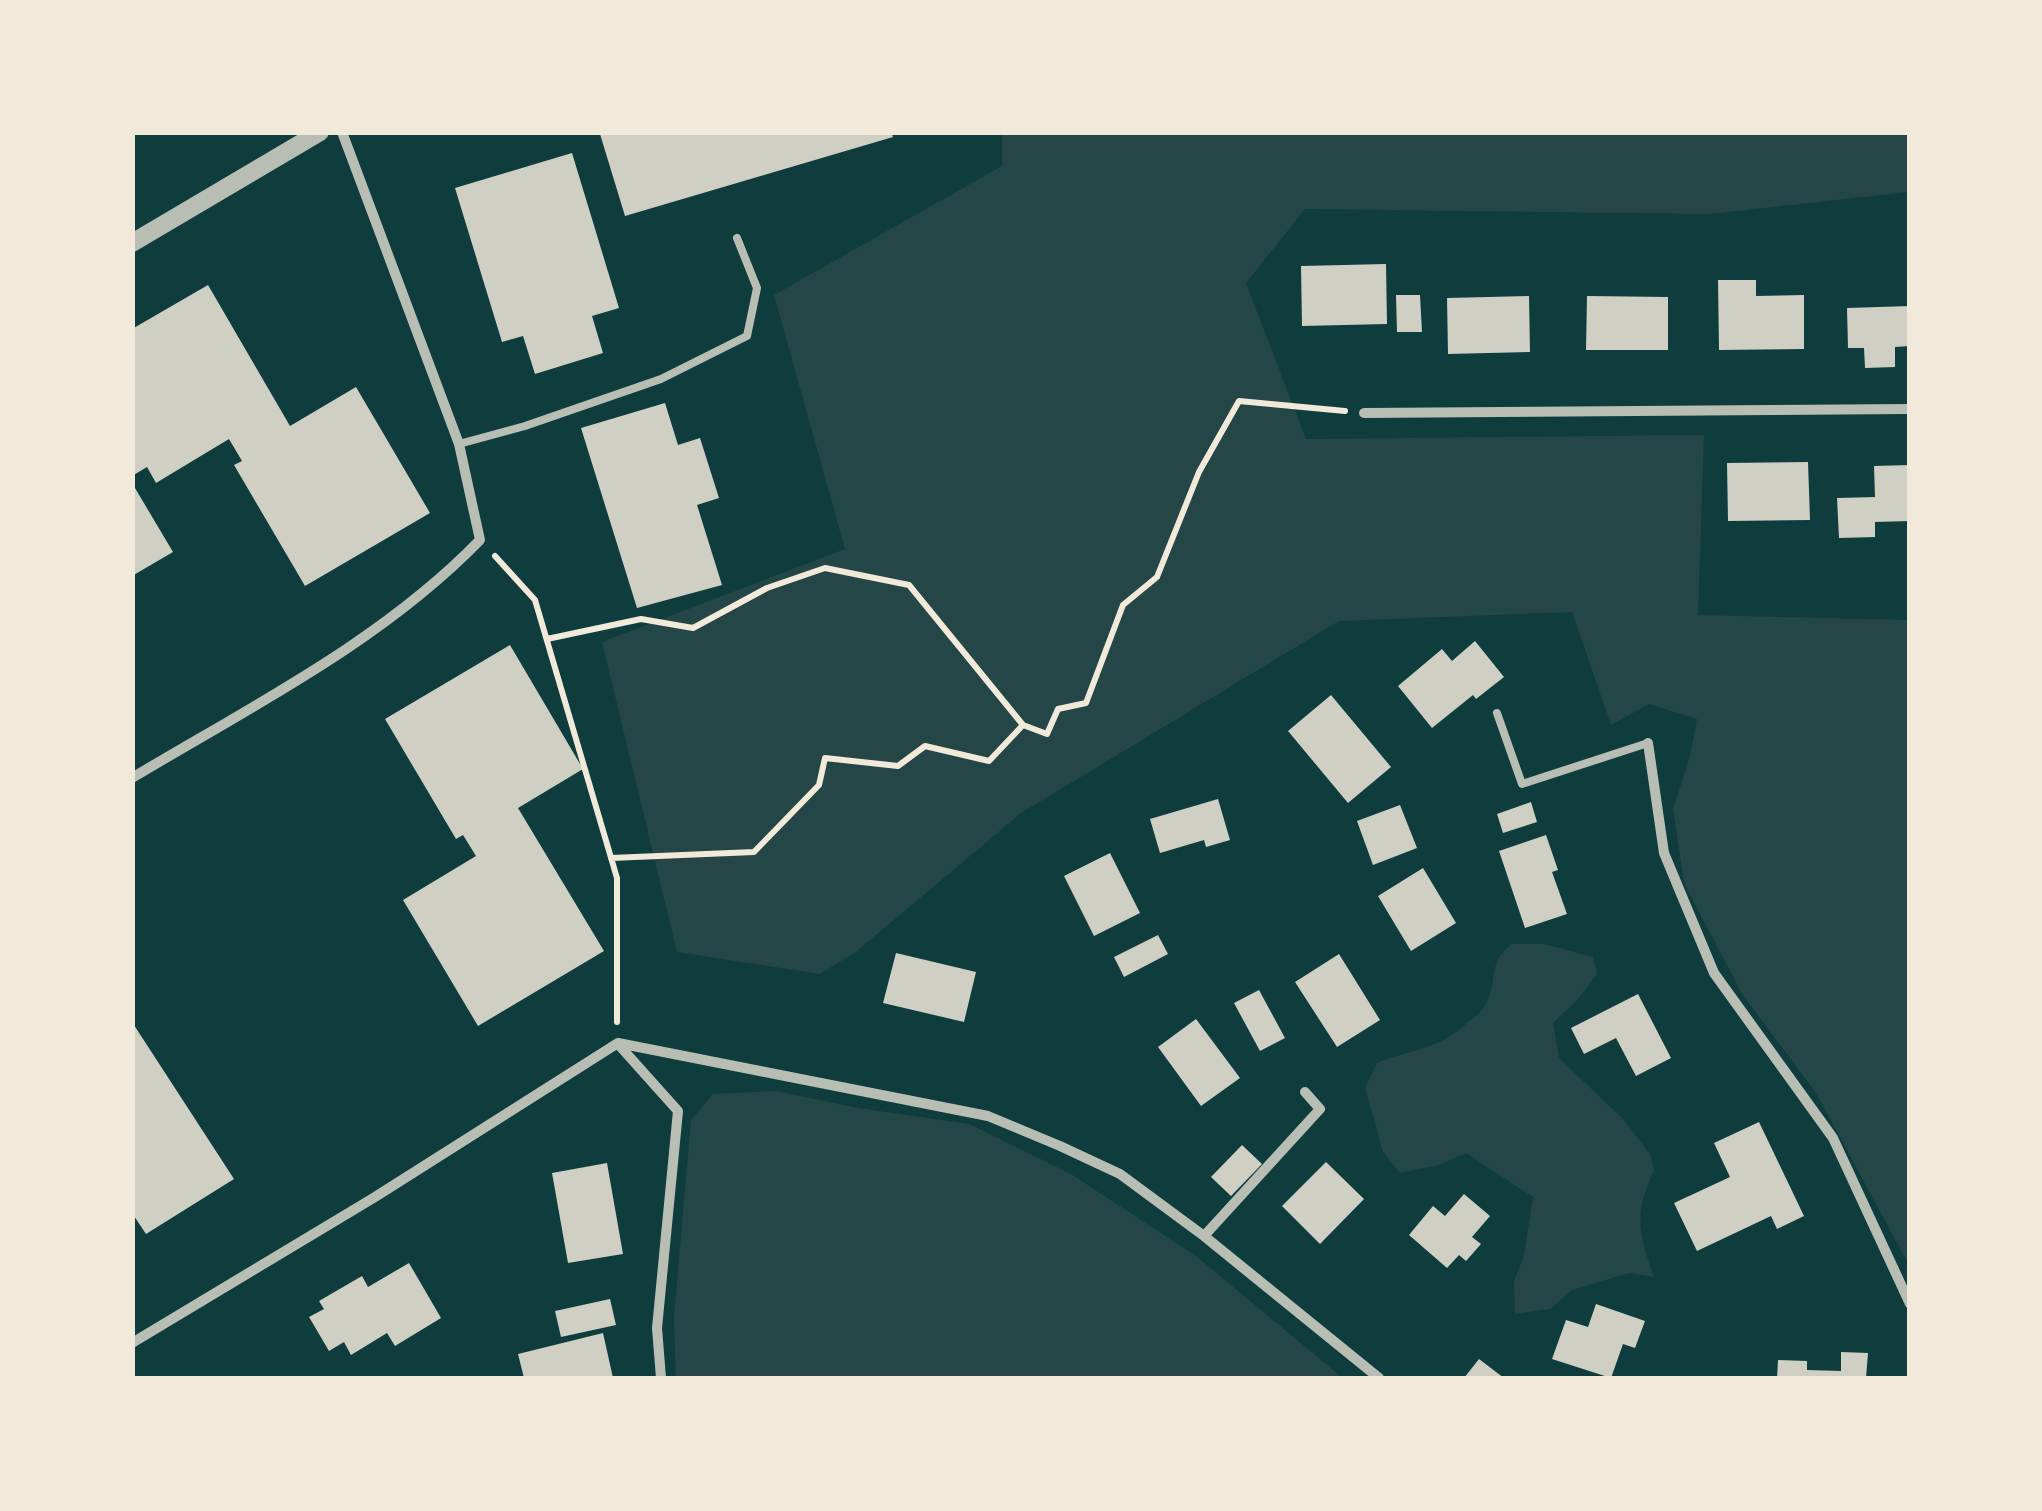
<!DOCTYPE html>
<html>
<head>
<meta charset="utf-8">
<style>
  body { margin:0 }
  #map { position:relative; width:2042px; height:1511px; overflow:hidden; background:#0f3d3e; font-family:"Space Grotesk",sans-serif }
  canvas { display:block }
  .frame { position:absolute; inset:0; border:135px solid #f1e9da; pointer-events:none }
</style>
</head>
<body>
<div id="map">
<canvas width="2042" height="1511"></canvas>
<div class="frame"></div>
</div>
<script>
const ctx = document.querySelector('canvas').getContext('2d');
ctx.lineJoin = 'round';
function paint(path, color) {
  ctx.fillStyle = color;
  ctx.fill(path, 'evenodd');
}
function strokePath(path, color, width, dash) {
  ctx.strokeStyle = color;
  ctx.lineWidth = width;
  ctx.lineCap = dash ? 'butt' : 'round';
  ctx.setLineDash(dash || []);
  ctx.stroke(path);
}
paint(new Path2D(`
  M1002,133H1909V192L1710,214L1305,209L1246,283L1306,439L1704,435L1698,615L1909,620V1265L1816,1093L1742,994L1684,883L1673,809L1690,756L1697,719L1649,704L1611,725L1572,612L1339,621L1021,813L857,951L820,974L677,952L602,642L845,549L774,295L1002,166Z
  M1512,944H1544L1593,957L1597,974L1578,999L1553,1023L1559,1058L1623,1119L1650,1154L1654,1171C1633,1213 1639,1234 1654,1277L1629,1273L1572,1290L1550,1309L1515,1314L1514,1281L1524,1255L1533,1197L1466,1153L1439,1165L1400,1173L1383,1152L1365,1087L1377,1063C1414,1048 1438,1051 1468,1022C1473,1018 1482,1012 1485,1006C1499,983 1486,963 1512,944Z
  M776,1091L858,1108L969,1124L1071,1174L1197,1257L1343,1378H676L674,1317L691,1120L713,1094Z`), '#244646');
paint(new Path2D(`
  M605,132H891L893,137L625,216L600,134Z
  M572,153L619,308L592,316L603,353L535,374L523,336L502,342L455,188Z
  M1386,264L1387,324L1302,326L1301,266Z
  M1718,280H1756V296L1804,295V349L1719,350Z
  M208,285L290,426L356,387L430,513L305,586L234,465L242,461L229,439L156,483L147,467L132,476V329Z
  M1396,295H1420L1422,332H1397Z
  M1529,296L1530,352L1448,354L1447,298Z
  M1587,296L1668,297V350H1586Z
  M1910,306V346L1895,347V367L1865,368L1864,348H1848L1847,308Z
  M665,403L678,445L700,438L719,498L697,505L722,585L637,608L581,428Z
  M1808,462L1810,520L1728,521L1727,463Z
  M1910,465V521L1875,522V537L1839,538L1837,498L1875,497L1874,466Z
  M132,483L173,552L132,576Z
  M1475,641L1504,677L1476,699L1473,695L1432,728L1398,686L1442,649L1452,661Z
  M510,645L583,769L518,808L604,951L478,1026L403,900L476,856L463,835L456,839L385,719Z
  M1331,695L1391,767L1348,803L1288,731Z
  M1218,799L1230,840L1206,847L1204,840L1160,853L1150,819Z
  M1531,802L1537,822L1503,833L1497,814Z
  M1400,805L1417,848L1373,865L1357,821Z
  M1546,835L1558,870L1552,872L1567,914L1525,928L1499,851Z
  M1110,853L1140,913L1094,936L1064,876Z
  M1423,868L1456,923L1411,951L1378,896Z
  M1158,935L1168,954L1124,977L1114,957Z
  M896,953L976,972L964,1022L883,1003Z
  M1339,954L1380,1020L1337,1047L1295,982Z
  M1259,990L1285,1038L1260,1051L1234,1003Z
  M1638,994L1671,1058L1636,1076L1616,1038L1584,1054L1571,1028Z
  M1196,1019L1240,1078L1201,1106L1158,1047Z
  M132,1022L234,1179L146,1234L132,1213Z
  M1759,1122L1804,1216L1777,1229L1771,1216L1697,1251L1674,1203L1730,1177L1714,1143Z
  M1242,1145L1262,1164L1231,1196L1211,1177Z
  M1326,1162L1364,1199L1320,1244L1282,1206Z
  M607,1163L623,1254L568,1263L552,1173Z
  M1464,1194L1490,1216L1472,1237L1481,1244L1466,1261L1459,1255L1447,1268L1409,1235L1433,1206L1445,1216Z
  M409,1263L441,1318L395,1346L387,1333L351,1355L344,1342L329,1351L309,1317L324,1309L319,1301L362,1276L368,1287Z
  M610,1299L616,1325L561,1337L555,1311Z
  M1596,1304L1645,1321L1635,1348L1623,1344L1611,1378L1552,1359L1566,1320L1588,1327Z
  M603,1333L613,1378H524L518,1354Z
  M1841,1352L1868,1353L1866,1378H1777L1778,1360L1807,1361V1370L1841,1371Z
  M1479,1359L1504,1378H1464Z`), '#cfcfc3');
strokePath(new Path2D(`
  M495,556L535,600L617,878V1022
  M547,639L641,619L693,628L767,588L825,568L909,585L1023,725
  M611,858L754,852L819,785L825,758L898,766L925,746L989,761L1023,725L1047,734L1058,709L1086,703L1123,605L1157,577L1199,472L1239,401L1345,411`), '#f1e9da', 6);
strokePath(new Path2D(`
  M459,444L525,426L661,379L747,336L757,288L737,238
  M1497,713L1522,784L1648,743`), '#b8beb3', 8);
strokePath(new Path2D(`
  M1364,413L1910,409
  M1648,743L1664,853L1714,973L1833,1138L1910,1304
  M132,778C252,706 382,641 480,540L459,444L342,132
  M618,1044L678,1111L657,1328L661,1378
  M1204,1236L1320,1109L1305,1092
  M132,1343L375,1197L618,1043L988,1116L1060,1146L1120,1174L1204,1236L1379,1378`), '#b8beb3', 10);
strokePath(new Path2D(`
  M132,243L320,132`), '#b8beb3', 18);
</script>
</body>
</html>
